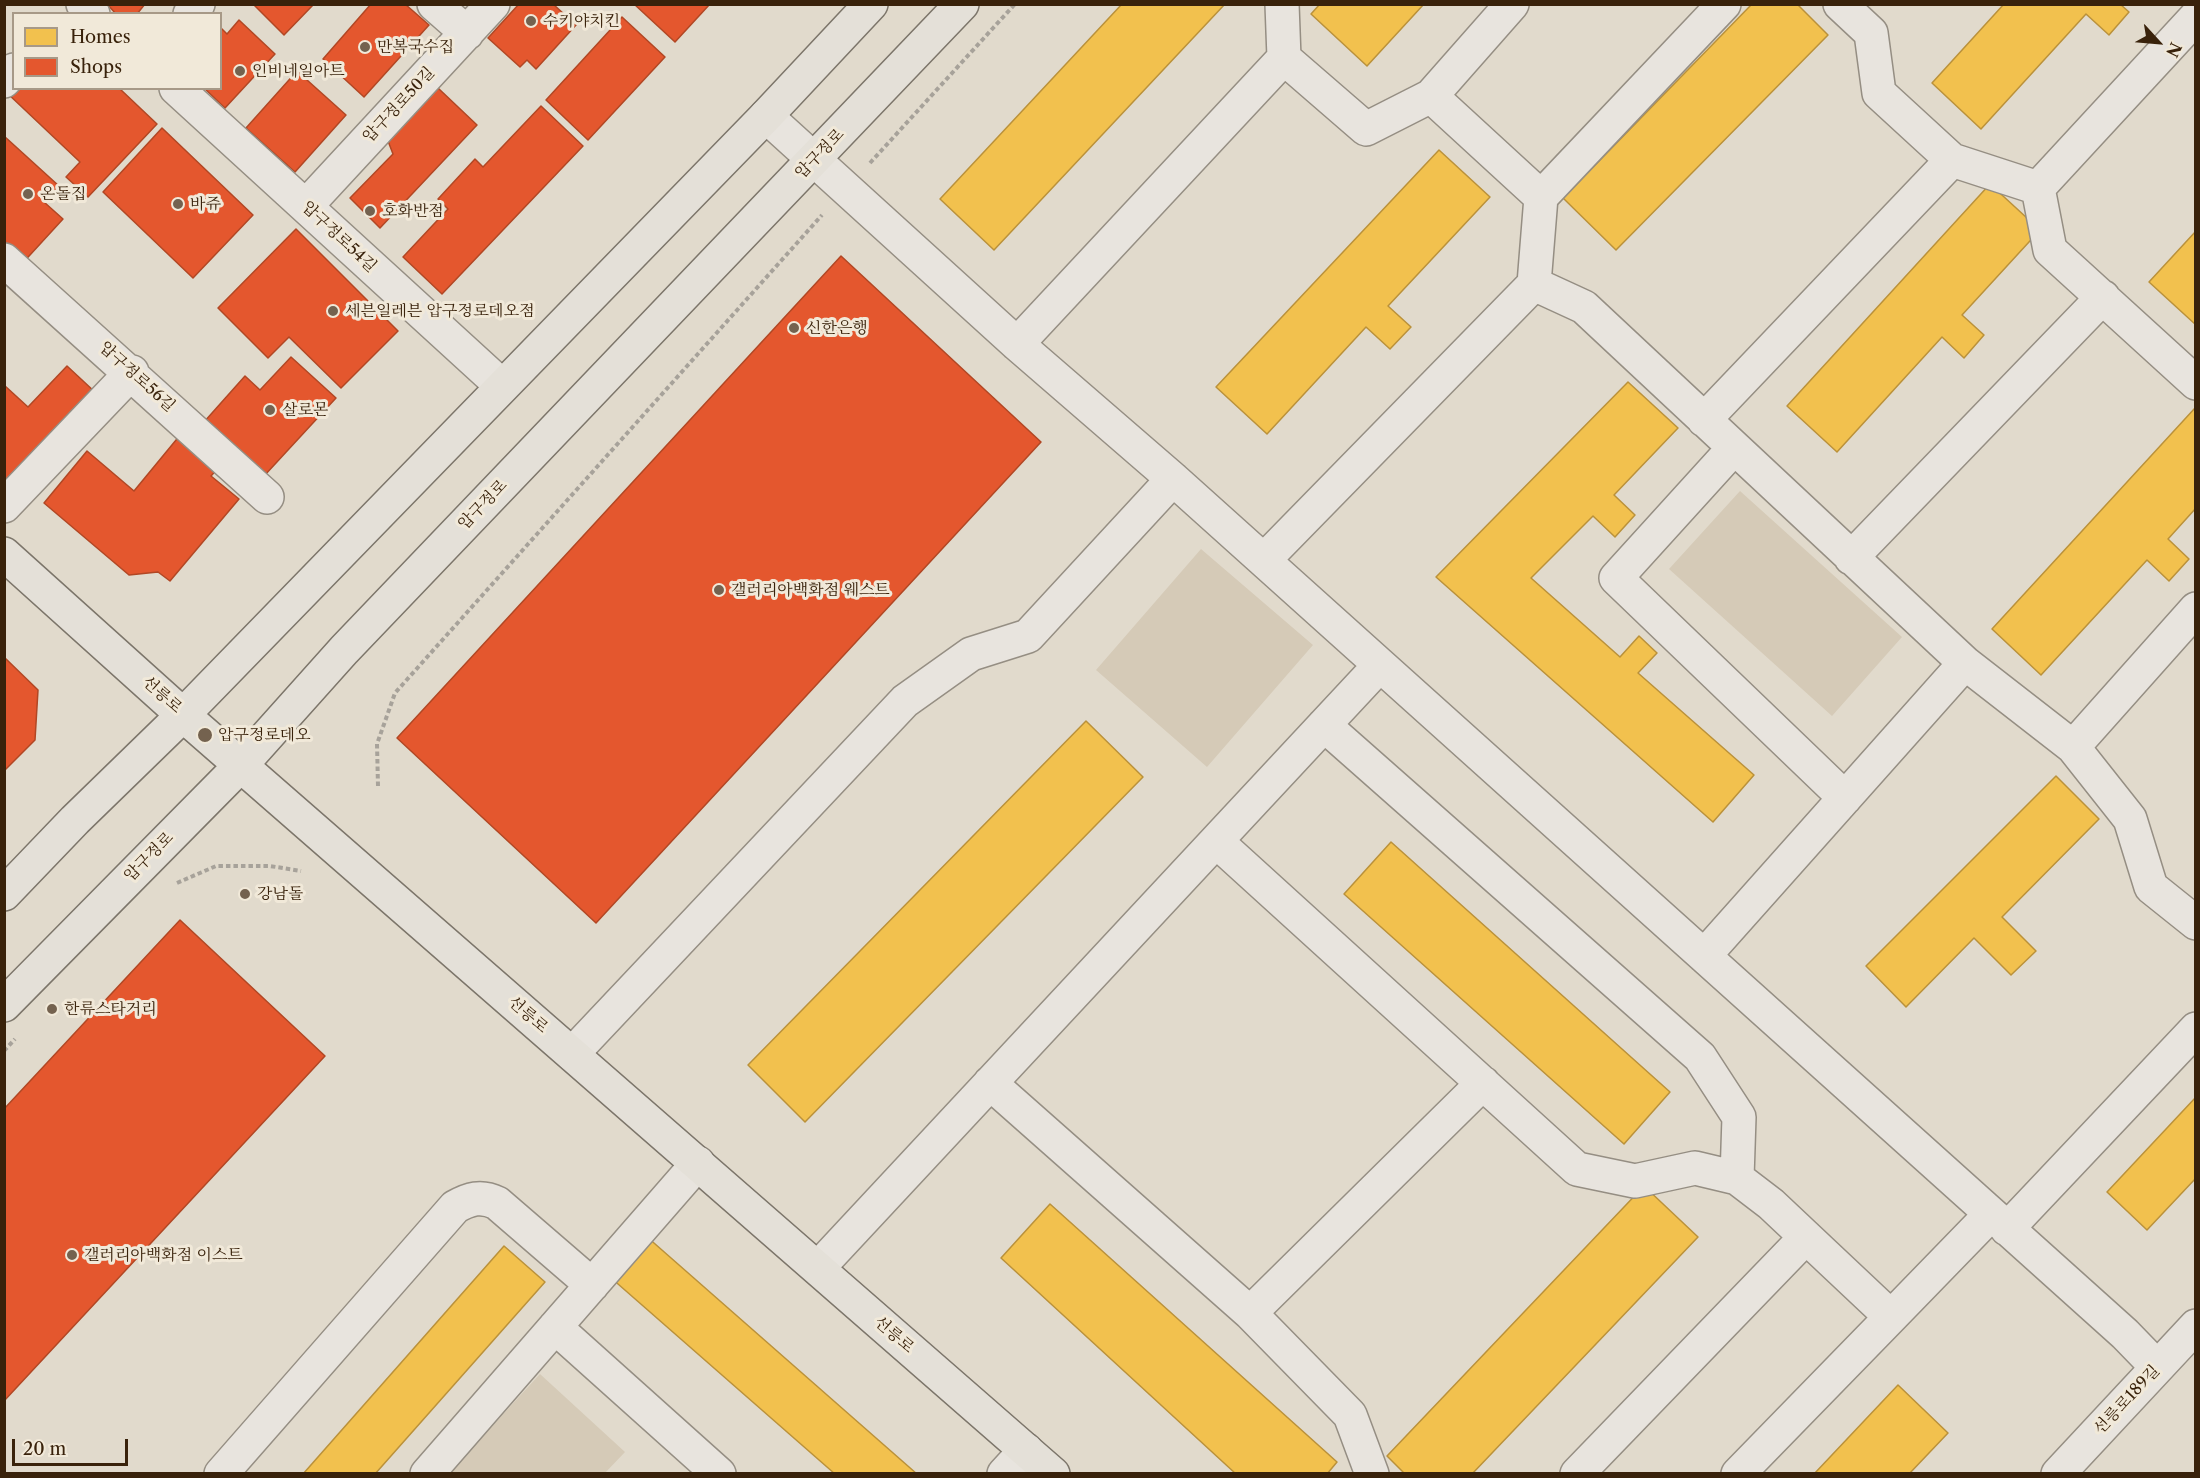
<!DOCTYPE html>
<html>
<head>
<meta charset="utf-8">
<style>
  body { margin:0 }
  #map { position:relative; width:2200px; height:1478px; overflow:hidden; background:#e1dacc; font-family:"Libre Caslon Text",serif }
  canvas { display:block }
  .frame { position:absolute; inset:0; border:6px solid #39220b; pointer-events:none }
  .legend { position:absolute; left:12px; top:12px; width:210px; height:78px; box-sizing:border-box; background:#f1e9d9; border:2px solid #a79987; margin:0; padding:8px 10px; list-style:none; font-size:18px; color:#39220b }
  .legend li { display:flex; align-items:center; gap:12px; height:30px }
  .legend b { width:30px; border:2px solid #a79987 }
  .north { position:absolute; left:2128px; top:12px; width:60px; height:60px; -webkit-text-stroke:4px #f1e9d9; paint-order:stroke; rotate:116deg; font-size:16px; font-weight:700; line-height:24px; text-align:center; color:#39220b }
  .north::after { content:''; display:block; margin:auto; width:21px; height:27px; background:#39220b; clip-path:polygon(50% 0,100% 100%,50% 72%,0 100%) }
  .scale { position:absolute; left:12px; top:1439px; width:116px; height:27px; box-sizing:border-box; border:3px solid #39220b; border-top:0; padding-left:8px; font-size:18px; line-height:21px; white-space:nowrap; color:#39220b; -webkit-text-stroke:4px #f1e9d9; paint-order:stroke }
</style>
</head>
<body>
<div id="map">
<canvas width="2200" height="1478"></canvas>
<div class="frame"></div>
<ul class="legend">
<li><b style="height:16px;background:#f2c14e"></b>Homes</li>
<li><b style="height:16px;background:#e4572e"></b>Shops</li>
</ul>
<div class="north">N</div>
<div class="scale">20 m</div>
</div>
<script>
const ctx = document.querySelector('canvas').getContext('2d');
ctx.lineJoin = 'round';
function paint(path, color) {
  ctx.fillStyle = color;
  ctx.fill(path, 'evenodd');
}
function strokePath(path, color, width, dash) {
  ctx.strokeStyle = color;
  ctx.lineWidth = width;
  ctx.lineCap = dash ? 'butt' : 'round';
  ctx.setLineDash(dash || []);
  ctx.stroke(path);
}
function write(font, color, halo, rows, align = 'center') {
  ctx.font = font + ' "Libre Caslon Text","Noto Serif KR",serif';
  ctx.lineWidth = 6;
  ctx.setLineDash([]);
  ctx.textBaseline = 'middle';
  ctx.strokeStyle = halo;
  ctx.fillStyle = color;
  for (const [text, x, y, turn = 0] of rows) {
    ctx.save();
    ctx.translate(x, y);
    ctx.rotate((+turn || 0) * Math.PI / 180);
    ctx.textAlign = isNaN(turn) ? turn : align;
    if (halo) ctx.strokeText(text, 0, 0);
    ctx.fillText(text, 0, 0);
    ctx.restore();
  }
}
paint(new Path2D(`
  M1740,491L1902,637L1832,716L1669,569Z
  M1201,549L1313,645L1207,767L1096,670Z
  M540,1374L625,1452L605,1473L448,1474Z`), '#d5cab7');
const homes = new Path2D(`
  M1122,4H1225L994,250L940,199Z
  M1320,4H1424L1367,66L1311,14Z
  M1752,4H1797L1828,35L1616,250L1563,198Z
  M2004,4H2120L2129,12L2109,35L2086,14L1981,129L1932,83Z
  M1439,150L1490,197L1388,306L1411,327L1390,349L1366,327L1267,434L1216,387Z
  M1990,184L2040,230L1962,315L1984,335L1964,358L1942,337L1837,452L1787,406Z
  M2196,231V325L2149,282Z
  M1628,382L1678,428L1614,495L1635,515L1615,537L1593,516L1531,578L1620,657L1639,636L1657,653L1638,673L1754,775L1713,822L1436,577Z
  M2195,408L2196,508L2168,539L2189,559L2169,581L2147,560L2041,675L1992,629Z
  M1086,721L1143,777L805,1122L748,1065Z
  M2056,776L2099,819L2002,917L2036,951L2011,975L1974,938L1906,1007L1866,966Z
  M1391,842L1670,1092L1624,1144L1344,894Z
  M2196,1097V1178L2147,1230L2107,1192Z
  M1644,1186L1698,1237L1472,1474H1405L1387,1456Z
  M1050,1204L1337,1462L1327,1474H1236L1001,1258Z
  M646,1236L917,1474H835L610,1277Z
  M504,1246L545,1282L375,1474H303Z
  M1898,1385L1948,1433L1909,1474H1814Z`);
paint(homes, '#f2c14e');
strokePath(homes, '#ba913a', 1.5);
const shops = new Path2D(`
  M107,4H145L137,14H116Z
  M253,4H314L284,35Z
  M371,4H405L429,25L364,97L323,59Z
  M519,4H553L576,25L536,69L527,60L520,67L488,38Z
  M634,4H710L675,42Z
  M622,17L665,57L588,140L546,100Z
  M239,20L275,54L225,108L204,88H220V27L227,34Z
  M297,71L346,115L295,172L246,128Z
  M14,88H119L157,124L88,197L66,177L80,162L6,92Z
  M438,88L477,125L380,228L350,198L393,154L388,141Z
  M541,106L583,146L442,294L403,257L448,209L438,199L475,159L483,167Z
  M162,128L253,215L193,278L103,192Z
  M4,136L59,186L44,202L63,219L19,267L4,254Z
  M296,229L398,331L341,388L289,337L268,358L218,308Z
  M841,256L1041,442L596,923L397,738Z
  M291,357L336,398L264,476L204,422L245,376L260,390Z
  M67,366L96,393L10,482L4,476V385L28,407Z
  M181,434L220,466L211,476L239,499L170,581L158,572L129,575L44,503L87,451L134,491Z
  M4,657L38,690L35,740L5,770Z
  M180,920L325,1056L4,1401V1109Z`);
paint(shops, '#e4572e');
strokePath(shops, '#b14724', 1.5);
const minor = new Path2D(`
  M83,4L93,14
  M434,4L467,33
  M1840,4L1871,33L1879,93L1952,160L2038,188
  M190,14L198,4
  M2196,17L2038,188L2050,250L2196,383
  M1284,58L1366,129L1431,96L1512,4
  M4,81L14,70
  M176,88L502,386
  M1431,96L1541,197
  M766,116L1017,344L1173,479L2125,1334L2157,1367
  M306,206L493,4
  M4,260L267,497
  M1534,284L1541,197L1724,4
  M1017,344L1284,58L1282,4
  M1704,420L1952,160
  M1734,448L1616,578L1845,798
  M4,506L132,372
  M1851,558L2103,297
  M1264,560L1534,284L1584,307L1965,663
  M1324,725L1700,1057L1739,1117L1737,1178
  M2073,747L2130,819L2151,887L2196,923
  M1216,841L1577,1169L1635,1181L1695,1168L1737,1178L1771,1204L1891,1317L1738,1474
  M1704,956L1965,663L2073,747L2196,609
  M572,1054L905,701L971,654L1028,636L1173,479
  M990,1083L1250,1313L1350,1415L1372,1474
  M2007,1229L2196,1029
  M818,1268L1380,665
  M1250,1313L1483,1083
  M1891,1317L1991,1214
  M555,1327L719,1474
  M221,1474L455,1207C469,1199 481,1195 497,1203L592,1285
  M427,1474L698,1163
  M1004,1474L1026,1450
  M1577,1474L1806,1237
  M2058,1474L2196,1326`);
const major = new Path2D(`
  M4,554L183,715L1053,1474
  M4,894L75,820L183,715L766,116L871,4
  M4,1005L242,764L344,650L962,4`);
strokePath(minor, '#958e83', 36);
strokePath(major, '#7c756a', 36);
strokePath(new Path2D(`
  M870,163L1015,4
  M378,786L377,744L395,693L822,215
  M177,883L216,866H270L301,871
  M4,1051L15,1039`), '#a7a29a', 4, [4.5, 3]);
strokePath(minor, '#e8e4de', 33);
strokePath(major, '#e4e0d8', 33);
for (const [x, y, r, color] of [
  [531,21,6,"#74624f"],
  [365,47,6,"#74624f"],
  [240,71,6,"#74624f"],
  [28,194,6,"#74624f"],
  [178,204,6,"#74624f"],
  [370,211,6,"#74624f"],
  [333,311,6,"#74624f"],
  [794,328,6,"#74624f"],
  [270,410,6,"#74624f"],
  [719,590,6,"#74624f"],
  [205,735,8,"#74624f"],
  [245,894,6,"#74624f"],
  [52,1009,6,"#74624f"],
  [72,1255,6,"#74624f"]
]) {
  const dot = new Path2D();
  dot.arc(x, y, r, 0, 2 * Math.PI);
  ctx.fillStyle = color;
  ctx.fill(dot);
  strokePath(dot, '#f1e9d9', 2);
}
write('16px', '#39220b', '#f1e9d9', [
  ["수키야치킨",543,21],
  ["만복국수집",377,47],
  ["인비네일아트",252,71],
  ["온돌집",40,194],
  ["바쥬",190,204],
  ["호화반점",382,211],
  ["세븐일레븐 압구정로데오점",345,311],
  ["신한은행",806,328],
  ["살로몬",282,410],
  ["갤러리아백화점 웨스트",731,590],
  ["압구정로데오",218,735],
  ["강남돌",257,894],
  ["한류스타거리",64,1009],
  ["갤러리아백화점 이스트",84,1255]
], 'left');
write('16px', '#39220b', '#f1e9d9', [
  ["압구정로50길",399,105,-47],
  ["압구정로",820,154,-46],
  ["압구정로54길",339,237,43],
  ["압구정로56길",137,377,42],
  ["압구정로",483,505,-46],
  ["선릉로",162,695,42],
  ["압구정로",149,857,-45],
  ["선릉로",528,1015,41],
  ["선릉로",894,1335,41],
  ["선릉로189길",2127,1400,-47]
]);
</script>
</body>
</html>
